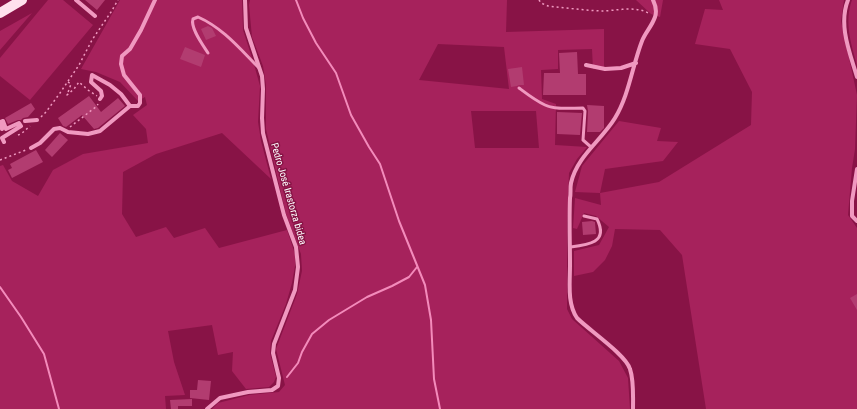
<!DOCTYPE html>
<html>
<head>
<meta charset="utf-8">
<style>
  body { margin:0 }
  canvas { display:block; background:#881346 }
</style>
</head>
<body>
<canvas width="857" height="409"></canvas>
<script>
const ctx = document.querySelector('canvas').getContext('2d');
ctx.lineJoin = 'round';
function paint(path, color) {
  ctx.fillStyle = color;
  ctx.fill(path, 'evenodd');
}
function strokePath(path, color, width, dash) {
  ctx.strokeStyle = color;
  ctx.lineWidth = width;
  ctx.lineCap = dash ? 'butt' : 'round';
  ctx.setLineDash(dash || []);
  ctx.stroke(path);
}
function write(font, color, halo, rows, align = 'center') {
  ctx.font = font + ' "Roboto Condensed",sans-serif';
  ctx.lineWidth = 3;
  ctx.setLineDash([]);
  ctx.textBaseline = 'middle';
  ctx.strokeStyle = halo;
  ctx.fillStyle = color;
  for (const [text, x, y, turn = 0] of rows) {
    ctx.save();
    ctx.translate(x, y);
    ctx.rotate((+turn || 0) * Math.PI / 180);
    ctx.textAlign = isNaN(turn) ? turn : align;
    if (halo) ctx.strokeText(text, 0, 0);
    ctx.fillText(text, 0, 0);
    ctx.restore();
  }
}
paint(new Path2D(`
  M48,0H63L93,25L30,100L0,76V58Z
  M120,0H242L243,30L253,61L260,86L258,122L261,141L271,179L222,133L156,154L123,172L122,214L136,237L166,227L174,238L205,228L219,248L287,230L295,254V266L292,283L286,304L271,341L270,353L276,377L274,382L269,387L246,389L232,371L233,352L218,355L212,325L168,331L174,362L185,395L165,396L166,409H0V166L3,165L12,181L38,196L53,170L83,154L148,143L146,129L133,115L147,105L145,97L138,101L120,82L96,72L81,69Z
  M250,0H507L506,32L604,29V69H593L592,49L558,50V69L541,70L542,99L556,104L555,145L587,147L577,159L569,173L567,223V309L572,319L619,361L628,378L630,409H212L218,403L249,395L279,392L285,385L276,349L297,294L302,271L301,254L286,214L266,129V85L263,66L252,37L249,5ZM438,44L504,47L509,89L419,80ZM471,111H536L539,148H475Z
  M636,0H663L660,17L651,14Z
  M719,0H844L841,21L857,95L855,149L852,168L848,215L857,228V409H706L682,255L660,230L615,229L612,246L605,260L593,272L574,276V251L599,245L609,227L596,216L584,213L577,229L573,228L575,198L601,205L600,193L575,192L582,166L619,121L661,128L657,141L678,142L663,161L605,169L600,193L659,182L751,125L752,92L730,49L695,44L705,9L723,10Z
  M852,0H857V65C851,44 844,22 852,0Z
  M32,13L0,50V31Z`), '#a6225c');
strokePath(new Path2D(`
  M296,0L303,18L316,43L336,73L351,115L369,147L380,164L399,221L425,285L431,320L434,379L440,409
  M0,287L21,317L44,354L59,409
  M287,377L298,363L302,352L312,334L329,320L367,297L392,286L409,277L417,267`), '#f38bbb', 2);
paint(new Path2D(`
  M85,0H105L97,10Z
  M208,26L212,28L216,36L206,40L201,29Z
  M185,47L205,55L201,67L180,59Z
  M577,52L578,74H586V95H543L544,73H560L559,53Z
  M522,67L524,85H519L517,86L511,87L508,69Z
  M89,96L101,112L118,98L125,106L98,128L94,129L82,115L66,127L63,126L58,118Z
  M31,103L35,109L28,117L23,118L21,120H18L8,124L5,118Z
  M587,105L604,106V128L600,132H587L588,111Z
  M557,112L582,113L580,135L557,134Z
  M60,133L68,140L52,157L45,150Z
  M36,150L43,162L12,178L8,170L12,168L10,164Z
  M592,221L595,222V223L596,234L583,235L582,222Z
  M857,294V310L850,298Z
  M198,380L211,381L209,400L190,398V390H197Z
  M192,399V406H178V409H171L170,400Z`), '#b23c70');
strokePath(new Path2D(`
  M539,0L541,3L548,6C565,8 583,10 601,11C616,11 636,5 650,14
  M68,82L71,84L67,95L74,89L79,82L88,90L97,96
  M41,117L46,112L60,93L79,65L92,40L111,12L118,0
  M70,127L97,106L98,104
  M18,135L21,134L30,126
  M0,160L26,150`), '#f099c0', 1.5, [2, 3]);
strokePath(new Path2D(`
  M208,53C203,45 190,28 193,19L198,17C223,28 240,49 259,68
  M519,88C527,94 536,101 545,105C556,110 571,108 583,108L585,111L583,140L591,147
  M570,247C588,245 609,243 597,219L584,216`), '#f099c0', 3);
strokePath(new Path2D(`
  M76,0L95,16
  M848,0C838,25 850,53 857,77
  M586,65L605,69L621,68L636,63
  M100,99L102,96L101,91L91,82L92,75L110,85L121,94L130,106H138L140,103V95L124,75L121,64L122,56L130,49L141,30L155,0
  M25,121L37,120
  M0,122L3,121L6,129L19,123L21,126L2,138L4,142
  M0,123L2,129
  M31,148L40,143L54,129L60,128L68,132L88,134L100,131L130,106
  M857,169L852,201V216L857,221
  M207,409L220,398L248,392L272,390L278,386L279,378L273,353L274,344L295,290L298,267L296,247L284,215L263,133L262,118L263,89L262,76L246,28L245,0
  M633,409C633,396 634,381 630,369C626,355 589,330 577,318C567,303 570,283 570,265C570,243 569,221 570,198C571,194 570,188 571,183C577,156 601,141 615,118C629,95 632,67 642,41C645,33 652,26 655,17C657,11 656,6 653,0`), '#f099c0', 4);
strokePath(new Path2D(`
  M0,13L22,0`), '#ffe1ed', 10);
write('10px', '#fff', '#881346', [
  ["Pedro José Irastorza bidea",288,194,74]
]);
</script>
</body>
</html>
